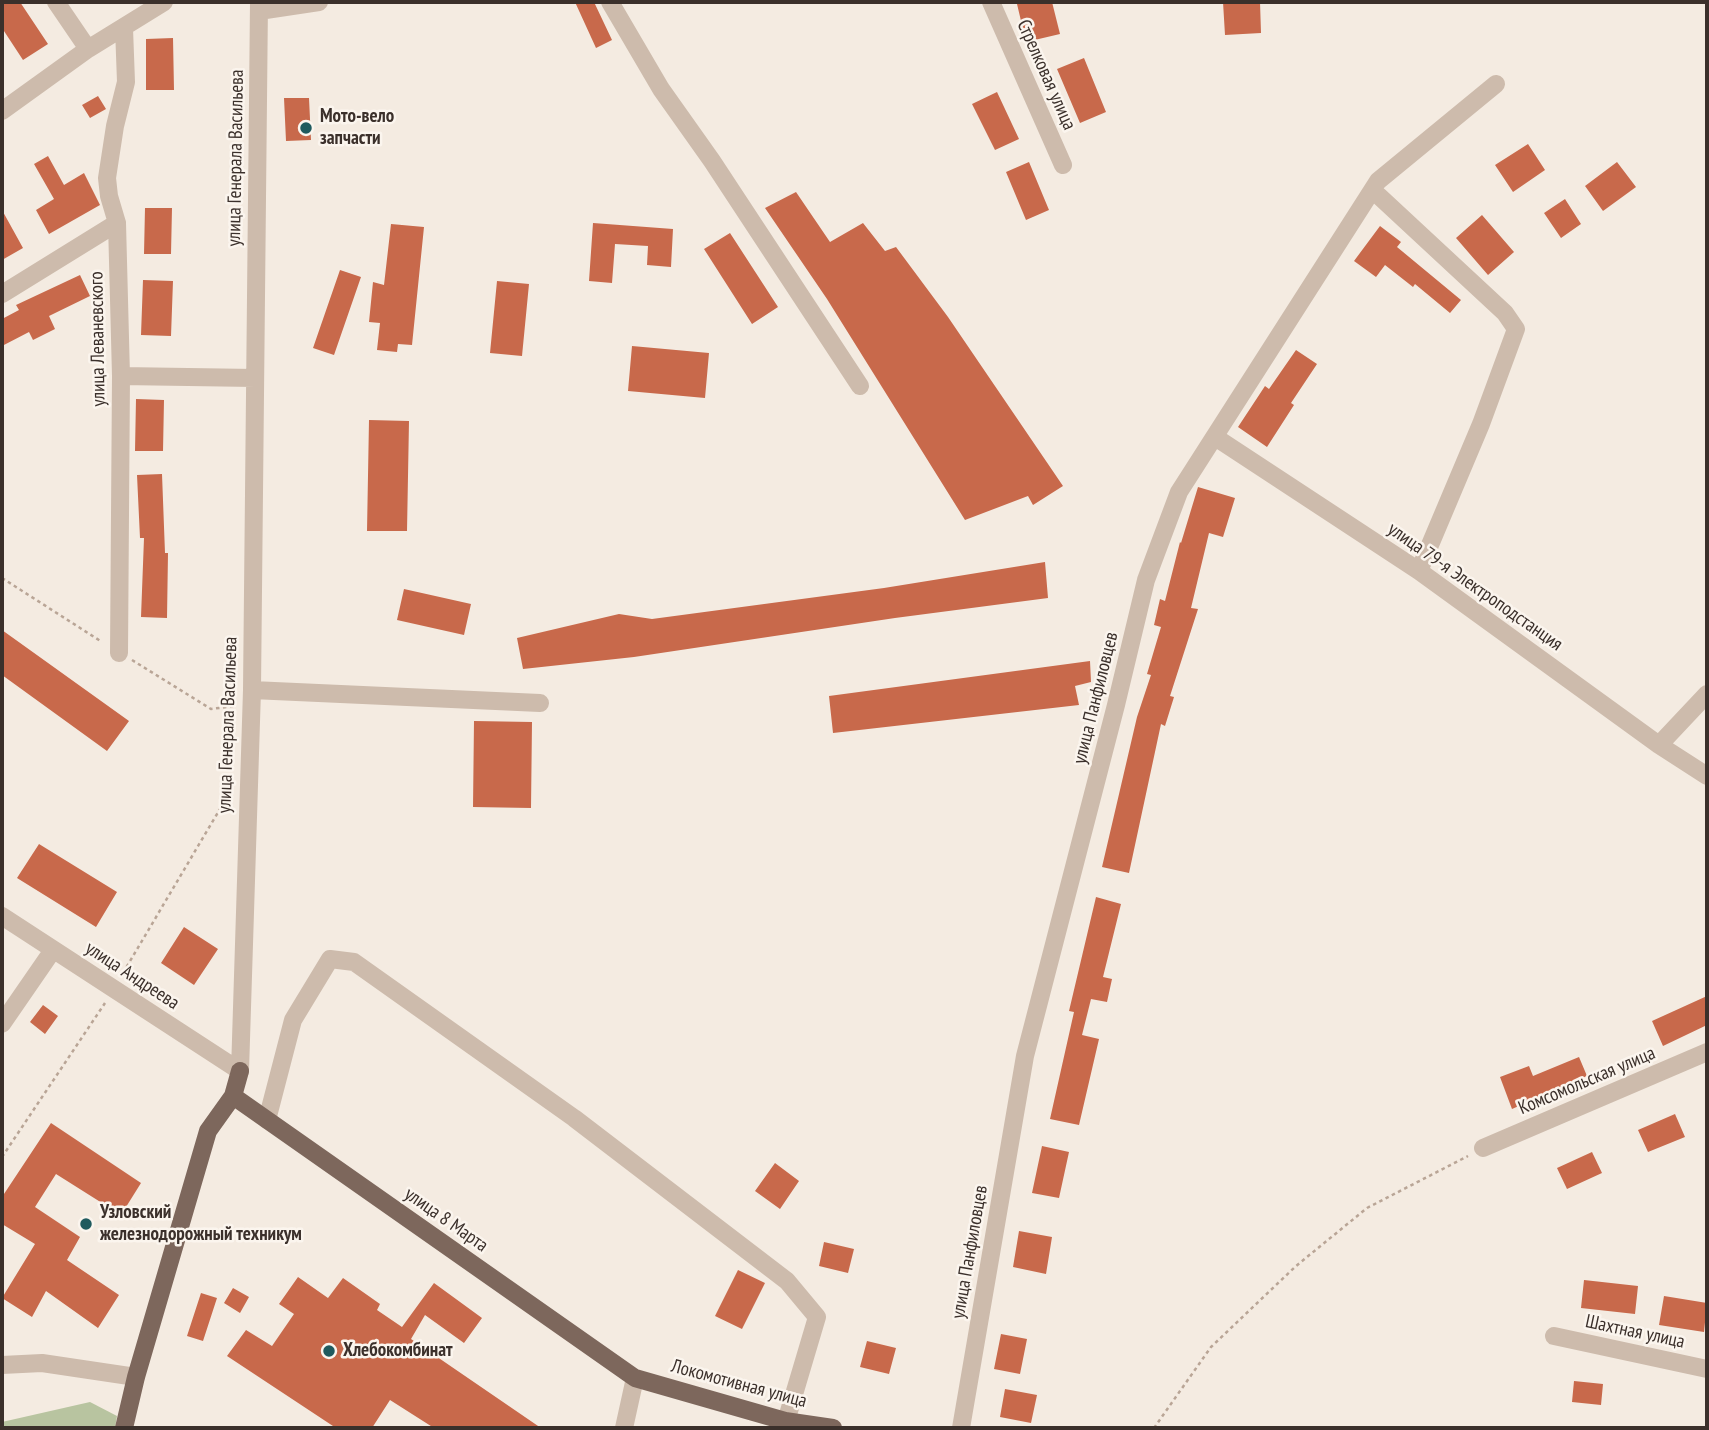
<!DOCTYPE html>
<html>
<head>
<meta charset="utf-8">
<style>
  body { margin:0 }
  #map { position:relative; width:1709px; height:1430px; overflow:hidden; background:#f4ebe1; font-family:"PT Sans Narrow",sans-serif }
  canvas { display:block }
  .frame { position:absolute; inset:0; border:4px solid #3b302b; pointer-events:none }
</style>
</head>
<body>
<div id="map">
<canvas width="1709" height="1430"></canvas>
<div class="frame"></div>
</div>
<script>
const ctx = document.querySelector('canvas').getContext('2d');
ctx.lineJoin = 'round';
function paint(path, color) {
  ctx.fillStyle = color;
  ctx.fill(path, 'evenodd');
}
function strokePath(path, color, width, dash) {
  ctx.strokeStyle = color;
  ctx.lineWidth = width;
  ctx.lineCap = dash ? 'butt' : 'round';
  ctx.setLineDash(dash || []);
  ctx.stroke(path);
}
function write(font, color, halo, rows, align = 'center') {
  ctx.font = font + ' "PT Sans Narrow",sans-serif';
  ctx.lineWidth = 5;
  ctx.setLineDash([]);
  ctx.textBaseline = 'middle';
  ctx.strokeStyle = halo;
  ctx.fillStyle = color;
  for (const [text, x, y, turn = 0] of rows) {
    ctx.save();
    ctx.translate(x, y);
    ctx.rotate((+turn || 0) * Math.PI / 180);
    ctx.textAlign = isNaN(turn) ? turn : align;
    if (halo) ctx.strokeText(text, 0, 0);
    ctx.fillText(text, 0, 0);
    ctx.restore();
  }
}
paint(new Path2D(`
  M90,1402L117,1416L115,1428H2V1422Z`), '#b8c4a0');
paint(new Path2D(`
  M2,2H20L48,44L23,60L2,28Z
  M575,2H594L612,40L596,48Z
  M1028,2H1052L1060,34L1026,42L1017,4Z
  M1223,2H1260L1261,33L1225,35Z
  M173,38L174,90H146V39Z
  M1084,58L1106,112L1080,123L1057,69Z
  M997,92L1019,139L995,150L972,104Z
  M98,96L106,109L90,118L82,105Z
  M284,98H309L311,140L286,141Z
  M1528,144L1545,170L1513,192L1495,165Z
  M48,156L64,185L84,173L100,205L49,234L36,210L54,199L34,164Z
  M1029,162L1049,210L1026,220L1006,172Z
  M1617,162L1636,187L1603,211L1585,186Z
  M796,192L830,242L863,223L885,251L896,247L948,317L1063,486L1033,505L1028,496L965,520L827,299L765,208Z
  M1565,199L1581,224L1561,238L1544,213Z
  M145,208H172L171,254H144Z
  M2,210L23,248L2,260Z
  M1482,215L1514,252L1488,275L1456,238Z
  M593,223L673,229L671,267L647,265L648,246L615,244L612,283L589,281Z
  M391,224L424,227L412,345L398,344L397,352L377,350L380,323L369,322L373,282L384,285Z
  M1380,226L1401,242L1397,247L1461,300L1450,313L1415,284L1413,287L1385,265L1376,277L1354,261Z
  M730,233L778,307L752,324L704,249Z
  M340,270L361,277L334,355L313,348Z
  M80,275L90,296L49,316L55,329L33,340L29,332L2,346V319L19,310L16,305Z
  M143,280L173,281L171,336L141,335Z
  M497,281L529,284L522,356L490,353Z
  M632,346L709,353L705,398L628,391Z
  M1296,350L1317,364L1291,403L1294,405L1267,447L1238,427L1265,386L1269,389Z
  M136,399L164,400L163,451H135Z
  M369,420L409,421L407,531H367Z
  M162,474L165,553H168L167,618L141,617L144,538H140L137,475Z
  M1198,487L1235,498L1223,537L1209,533L1191,608L1198,609L1170,696L1174,697L1165,726L1161,724L1129,873L1102,867L1137,717L1151,675L1147,674L1161,627L1154,625L1160,599L1165,601L1180,542L1181,543Z
  M1045,562L1048,598L895,618L634,657L523,669L517,638L619,614L652,619L884,588Z
  M404,589L471,604L464,635L397,620Z
  M2,630L129,721L107,751L2,675Z
  M1090,661L1091,682L1075,686L1079,705L833,733L829,696Z
  M474,721L532,722L531,808L473,807Z
  M39,844L117,892L96,927L17,878Z
  M1096,897L1121,904L1103,977L1112,979L1107,1002L1091,999L1082,1035L1099,1039L1079,1125L1050,1119L1074,1012L1069,1011Z
  M184,927L218,949L194,985L161,963Z
  M1707,996V1025L1663,1046L1652,1021Z
  M43,1005L58,1016L45,1034L30,1022Z
  M1579,1057L1587,1076L1512,1109L1500,1077L1529,1066L1533,1076Z
  M1675,1114L1685,1137L1648,1152L1638,1130Z
  M51,1123L141,1183L121,1215L56,1174L35,1207L80,1237L67,1260L119,1295L98,1328L46,1291L32,1317L2,1298L35,1244L2,1224V1197Z
  M1042,1146L1069,1152L1059,1198L1032,1193Z
  M1592,1152L1602,1173L1567,1189L1557,1168Z
  M775,1163L799,1181L780,1209L755,1191Z
  M1019,1231L1052,1237L1046,1274L1013,1267Z
  M824,1242L854,1249L848,1273L819,1266Z
  M738,1270L765,1283L742,1329L715,1316Z
  M298,1277L328,1298L343,1278L380,1304L377,1310L402,1327L434,1283L482,1318L464,1343L425,1315L411,1339L541,1428H434L390,1400L372,1428H336L227,1356L246,1330L272,1346L294,1314L279,1304Z
  M1584,1280L1638,1286L1635,1314L1581,1308Z
  M233,1288L249,1297L240,1313L224,1303Z
  M201,1293L217,1298L203,1341L187,1336Z
  M1664,1296L1707,1303L1704,1332L1659,1325Z
  M1001,1334L1027,1339L1020,1374L994,1369Z
  M867,1341L896,1348L889,1374L860,1367Z
  M1574,1381L1603,1384L1601,1405L1572,1402Z
  M1005,1389L1037,1395L1031,1423L1000,1417Z`), '#c8694b');
strokePath(new Path2D(`
  M2,578L102,642
  M132,660L211,709L234,706
  M123,973L230,792
  M2,1157L105,1003
  M1154,1428L1211,1347L1296,1266L1367,1208L1468,1156`), '#b9a596', 2.5, [3.5, 3.5]);
strokePath(new Path2D(`
  M56,2L88,49
  M610,2L661,89L712,161L860,386
  M991,2L1063,165
  M259,11L319,2
  M2,111L88,49L164,2
  M1379,196L1505,313L1516,329L1481,424L1419,571
  M2,294L117,223
  M121,376L255,378
  M1215,437L1419,571L1659,745L1707,776
  M119,653L121,376L117,223L109,196L107,178L115,126L126,82L124,28
  M252,690L540,703
  M1659,745L1707,694
  M2,916L240,1071
  M2,1024L53,950
  M240,1071L252,690L259,2
  M267,1120L293,1020L330,959L354,962L574,1118L787,1281L817,1317L784,1428
  M1483,1148L1707,1052
  M1554,1336L1707,1369
  M2,1365L42,1363L136,1377
  M624,1428L635,1378
  M961,1428L1025,1056L1116,705L1146,580L1179,492L1378,181L1496,84`), '#cdbbac', 18);
strokePath(new Path2D(`
  M233,1096L635,1378L785,1421L833,1428
  M124,1428L136,1377L208,1131L233,1096L240,1071`), '#7d675c', 18);
for (const [x, y, r, color] of [
  [306,128,7,"#1f5a5e"],
  [86,1224,7,"#1f5a5e"],
  [329,1351,7,"#1f5a5e"]
]) {
  const dot = new Path2D();
  dot.arc(x, y, r, 0, 2 * Math.PI);
  ctx.fillStyle = color;
  ctx.fill(dot);
  strokePath(dot, '#fbf5ee', 2.5);
}
write('19px', '#3b302b', '#fbf5ee', [
  ["Стрелковая улица",1046,75,66],
  ["улица Генерала Васильева",236,158,-89],
  ["улица Леваневского",98,339,-91],
  ["улица 79-я Электроподстанция",1475,587,35],
  ["улица Панфиловцев",1096,698,-76],
  ["улица Генерала Васильева",228,725,-88],
  ["улица Андреева",132,976,33],
  ["Комсомольская улица",1587,1081,-23],
  ["улица 8 Марта",446,1220,35],
  ["улица Панфиловцев",970,1252,-80],
  ["Шахтная улица",1635,1332,12],
  ["Локомотивная улица",739,1384,15]
]);
write('bold 19px', '#3b302b', '#fbf5ee', [
  ["Мото-вело",320,117],
  ["запчасти",320,139],
  ["Узловский",100,1213],
  ["железнодорожный техникум",100,1235],
  ["Хлебокомбинат",343,1351]
], 'left');
</script>
</body>
</html>
